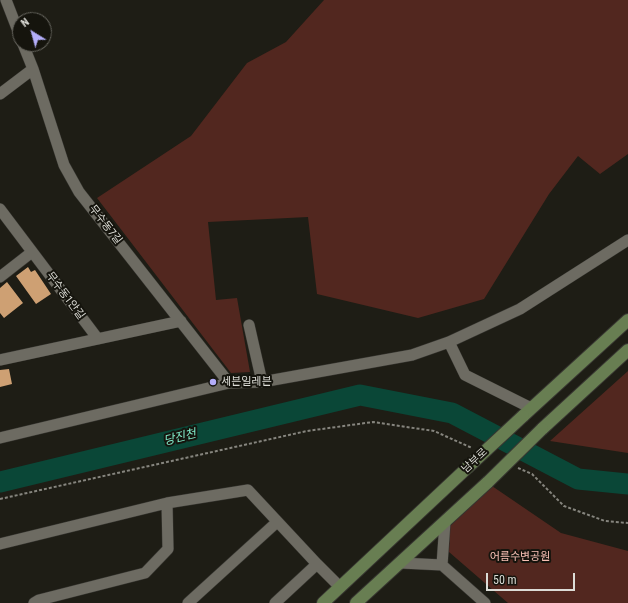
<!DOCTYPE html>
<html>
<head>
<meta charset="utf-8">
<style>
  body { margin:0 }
  #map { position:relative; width:628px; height:603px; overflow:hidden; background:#1e1d15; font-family:"Roboto Condensed",sans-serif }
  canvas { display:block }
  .north { position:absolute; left:12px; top:12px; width:40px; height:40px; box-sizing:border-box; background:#15140d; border:1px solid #65645d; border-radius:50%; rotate:323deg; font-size:11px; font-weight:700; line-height:16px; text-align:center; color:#dcdcd6 }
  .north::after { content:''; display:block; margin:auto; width:14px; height:18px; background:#b3adf9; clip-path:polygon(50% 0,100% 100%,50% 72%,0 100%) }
  .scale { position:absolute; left:486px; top:573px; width:89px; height:18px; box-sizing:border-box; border:2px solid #dcdcd6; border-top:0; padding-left:5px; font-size:12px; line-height:14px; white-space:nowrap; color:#dcdcd6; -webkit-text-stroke:3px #15140d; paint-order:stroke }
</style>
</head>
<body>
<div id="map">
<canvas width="628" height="603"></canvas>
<div class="north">N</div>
<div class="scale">50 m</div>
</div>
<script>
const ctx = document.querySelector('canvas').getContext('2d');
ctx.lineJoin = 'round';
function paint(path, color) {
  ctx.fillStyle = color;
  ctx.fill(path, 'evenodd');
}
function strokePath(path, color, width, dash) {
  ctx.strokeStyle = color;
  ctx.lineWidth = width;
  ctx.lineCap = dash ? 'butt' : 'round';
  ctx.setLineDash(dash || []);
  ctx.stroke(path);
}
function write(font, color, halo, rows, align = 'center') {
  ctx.font = font + ' "Roboto Condensed","Noto Sans KR",sans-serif';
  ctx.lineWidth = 4;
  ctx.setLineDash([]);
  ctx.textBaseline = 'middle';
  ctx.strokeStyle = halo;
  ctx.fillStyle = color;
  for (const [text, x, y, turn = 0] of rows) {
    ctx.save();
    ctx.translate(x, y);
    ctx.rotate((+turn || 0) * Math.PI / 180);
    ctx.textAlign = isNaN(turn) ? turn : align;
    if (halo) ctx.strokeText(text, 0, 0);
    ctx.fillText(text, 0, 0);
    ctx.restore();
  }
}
paint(new Path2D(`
  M324,0H628V154L600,174L578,156L549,194L484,299L418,318L317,294L308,217L208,222L216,300L237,298L250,372L231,373L97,198L191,136L247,63L286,42Z
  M628,371V453L550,441Z
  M492,486L561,533L628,551V603H508L449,552L450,526Z`), '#52271f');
strokePath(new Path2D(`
  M0,482L360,395L452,413L578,479L628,484`), '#0a4737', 21);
paint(new Path2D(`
  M28,267L31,272L35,270L51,294L36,304L16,276Z
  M7,282L23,303L4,318L0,313V288Z
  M9,369L12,384L0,387V370Z`), '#cea073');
const street = new Path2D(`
  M6,0L20,36
  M23,44L33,69L64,165L79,192L229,383
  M0,94L33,69
  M0,209L98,339
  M0,277L32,252
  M249,325L262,382
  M449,342L465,375L531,408
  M0,360L181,321
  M0,438L229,383L262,382L412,355L449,342L520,309L628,240
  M0,544L167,503L248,490L317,564L340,587
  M401,563L442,565L485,603
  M442,565L445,522
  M34,603L39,600L145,573L168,549L167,503
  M188,603L277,522
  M275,603L317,564`);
const secondary = new Path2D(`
  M523,416L628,320
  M542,429L628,350
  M323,603L467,468
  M356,603L488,482`);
strokePath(street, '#373631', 12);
strokePath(secondary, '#373631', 14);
strokePath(new Path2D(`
  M518,468L532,474L564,506L605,521L628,523
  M0,499L307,431L373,422L434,431L472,448`), '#86857e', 2, [3, 2]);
strokePath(street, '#6d6b62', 11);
strokePath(secondary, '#687e52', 12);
const secondaryBridge = new Path2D(`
  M467,468L523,416
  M488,482L542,429`);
strokePath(secondaryBridge, '#373631', 14, []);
strokePath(secondaryBridge, '#687e52', 12);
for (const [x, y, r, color] of [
  [213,382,4,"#b3adf9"]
]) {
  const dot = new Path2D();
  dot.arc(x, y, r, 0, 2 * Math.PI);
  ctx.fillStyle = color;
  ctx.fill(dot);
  strokePath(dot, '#15140d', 1.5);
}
write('11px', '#dcdcd6', '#15140d', [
  ["무수동7길",105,225,52],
  ["무수동1안길",65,296,53],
  ["남부로",475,461,-43]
]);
write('11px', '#dcdcd6', '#15140d', [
  ["세븐일레븐",221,382]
], 'left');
write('11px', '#f8c0b5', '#15140d', [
  ["어름수변공원",520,557]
]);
write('italic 12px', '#80eac8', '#15140d', [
  ["당진천",180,438,-14]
]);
</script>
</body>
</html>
